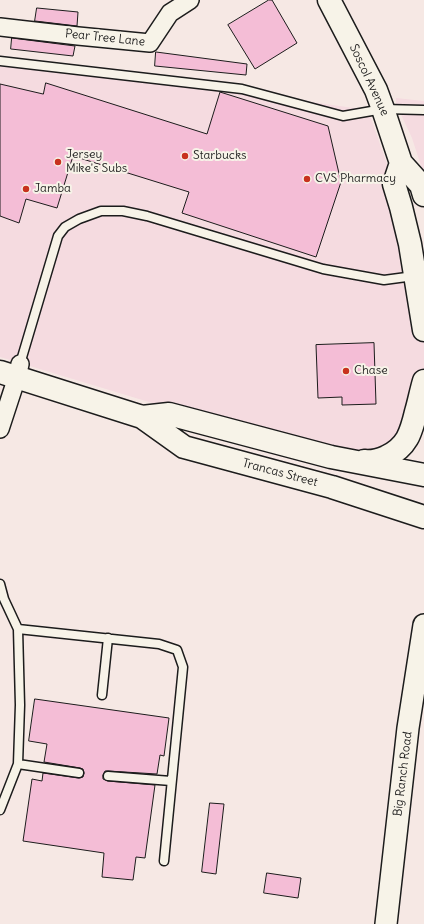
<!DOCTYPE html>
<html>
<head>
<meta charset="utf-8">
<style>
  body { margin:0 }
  canvas { display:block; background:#f6e8e4 }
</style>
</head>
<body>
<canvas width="424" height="924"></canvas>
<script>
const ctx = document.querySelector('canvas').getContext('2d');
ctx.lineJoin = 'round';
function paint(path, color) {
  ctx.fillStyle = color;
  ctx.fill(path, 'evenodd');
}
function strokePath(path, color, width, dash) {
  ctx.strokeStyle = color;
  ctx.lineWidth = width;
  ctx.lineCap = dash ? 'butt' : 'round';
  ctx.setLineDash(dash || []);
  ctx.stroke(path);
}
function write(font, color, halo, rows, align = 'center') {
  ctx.font = font + ' Delius,sans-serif';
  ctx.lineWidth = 4;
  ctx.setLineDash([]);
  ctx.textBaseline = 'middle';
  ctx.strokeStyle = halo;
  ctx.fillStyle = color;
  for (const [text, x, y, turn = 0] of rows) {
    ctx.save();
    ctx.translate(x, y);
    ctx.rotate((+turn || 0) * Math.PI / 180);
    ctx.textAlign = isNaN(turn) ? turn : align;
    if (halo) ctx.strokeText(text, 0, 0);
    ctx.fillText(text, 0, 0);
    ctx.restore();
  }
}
paint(new Path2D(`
  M0,58L368,110L394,184L424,330V381L399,449L331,457L0,357Z
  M396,98L424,101V195L423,172L412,138L396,104Z`), '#f5dbe0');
const building = new Path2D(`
  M269,0H272L297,43L255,69L228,25Z
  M37,8L78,12L77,26L35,21Z
  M12,38L75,46L73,56L11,49Z
  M156,52L247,64L246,75L155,66Z
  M46,83L207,134L220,92L328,126L341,182L316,257L182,213L189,192L73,156L57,208L26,199L19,223L0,216V84L43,94Z
  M374,343L376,404L342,405V397L318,398L316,345Z
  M35,699L169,718L164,756L160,755L157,774L108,771H105L103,775V779L108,781L155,785L145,858L136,857L133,880L102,877L104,853L23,841L32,779L42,781L43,773L79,778L83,777L84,773L83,769L80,768L44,762L47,744L29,741Z
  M210,803L224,804L216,874L202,872Z
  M267,873L301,878L298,898L264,893Z`);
paint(building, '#f4bdd6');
strokePath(building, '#1c1c1c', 1);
const service = new Path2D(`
  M0,61L242,89L343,116L383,109L424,110
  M20,364L58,236L65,227L79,219L101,211H123L147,216L323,269L384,280L414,276
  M0,584L4,599L18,629L159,644L177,650L183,667L164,861
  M18,629L20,705L18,764L79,773
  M102,695L108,638
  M108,776L171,781
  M0,810L18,764`);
const minor = new Path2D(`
  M0,27L78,36L150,43L170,13L190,0
  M0,429L17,377L20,364`);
const tertiary = new Path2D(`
  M386,924L408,728L424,625`);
const secondary = new Path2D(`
  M329,0L376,90L383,109L401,163L421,185L424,195
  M401,163L394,184L401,207L410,244L424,330
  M0,372L142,417L184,447L332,487L424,517
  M142,417L169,414L331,457L424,475
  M364,461C372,462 379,460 386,457C407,447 411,433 416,412C419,402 421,391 424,381`);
strokePath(service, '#1c1c1c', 11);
strokePath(minor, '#1c1c1c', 20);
strokePath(tertiary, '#1c1c1c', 24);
strokePath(secondary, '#1c1c1c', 25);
strokePath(service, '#f7f3e8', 8);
strokePath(minor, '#f7f3e8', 17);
strokePath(tertiary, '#f7f3e8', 21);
strokePath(secondary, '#f7f3e8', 22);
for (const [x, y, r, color] of [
  [185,156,4,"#c8321e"],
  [58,162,4,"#c8321e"],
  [307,179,4,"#c8321e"],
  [26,189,4,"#c8321e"],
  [346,371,4,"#c8321e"]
]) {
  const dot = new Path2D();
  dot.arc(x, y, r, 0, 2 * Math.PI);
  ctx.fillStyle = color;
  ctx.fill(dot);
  strokePath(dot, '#f7f3e8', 1.5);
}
write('12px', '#1c1c1c', '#f7f3e8', [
  ["Pear Tree Lane",105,38,6],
  ["Soscol Avenue",369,80,65],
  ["Trancas Street",280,473,15],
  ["Big Ranch Road",403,774,-83]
]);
write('12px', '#1c1c1c', '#f7f3e8', [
  ["Jersey",66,155],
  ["Mike's Subs",66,169],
  ["Starbucks",193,156],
  ["CVS Pharmacy",315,179],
  ["Jamba",34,189],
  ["Chase",354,371]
], 'left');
</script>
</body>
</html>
